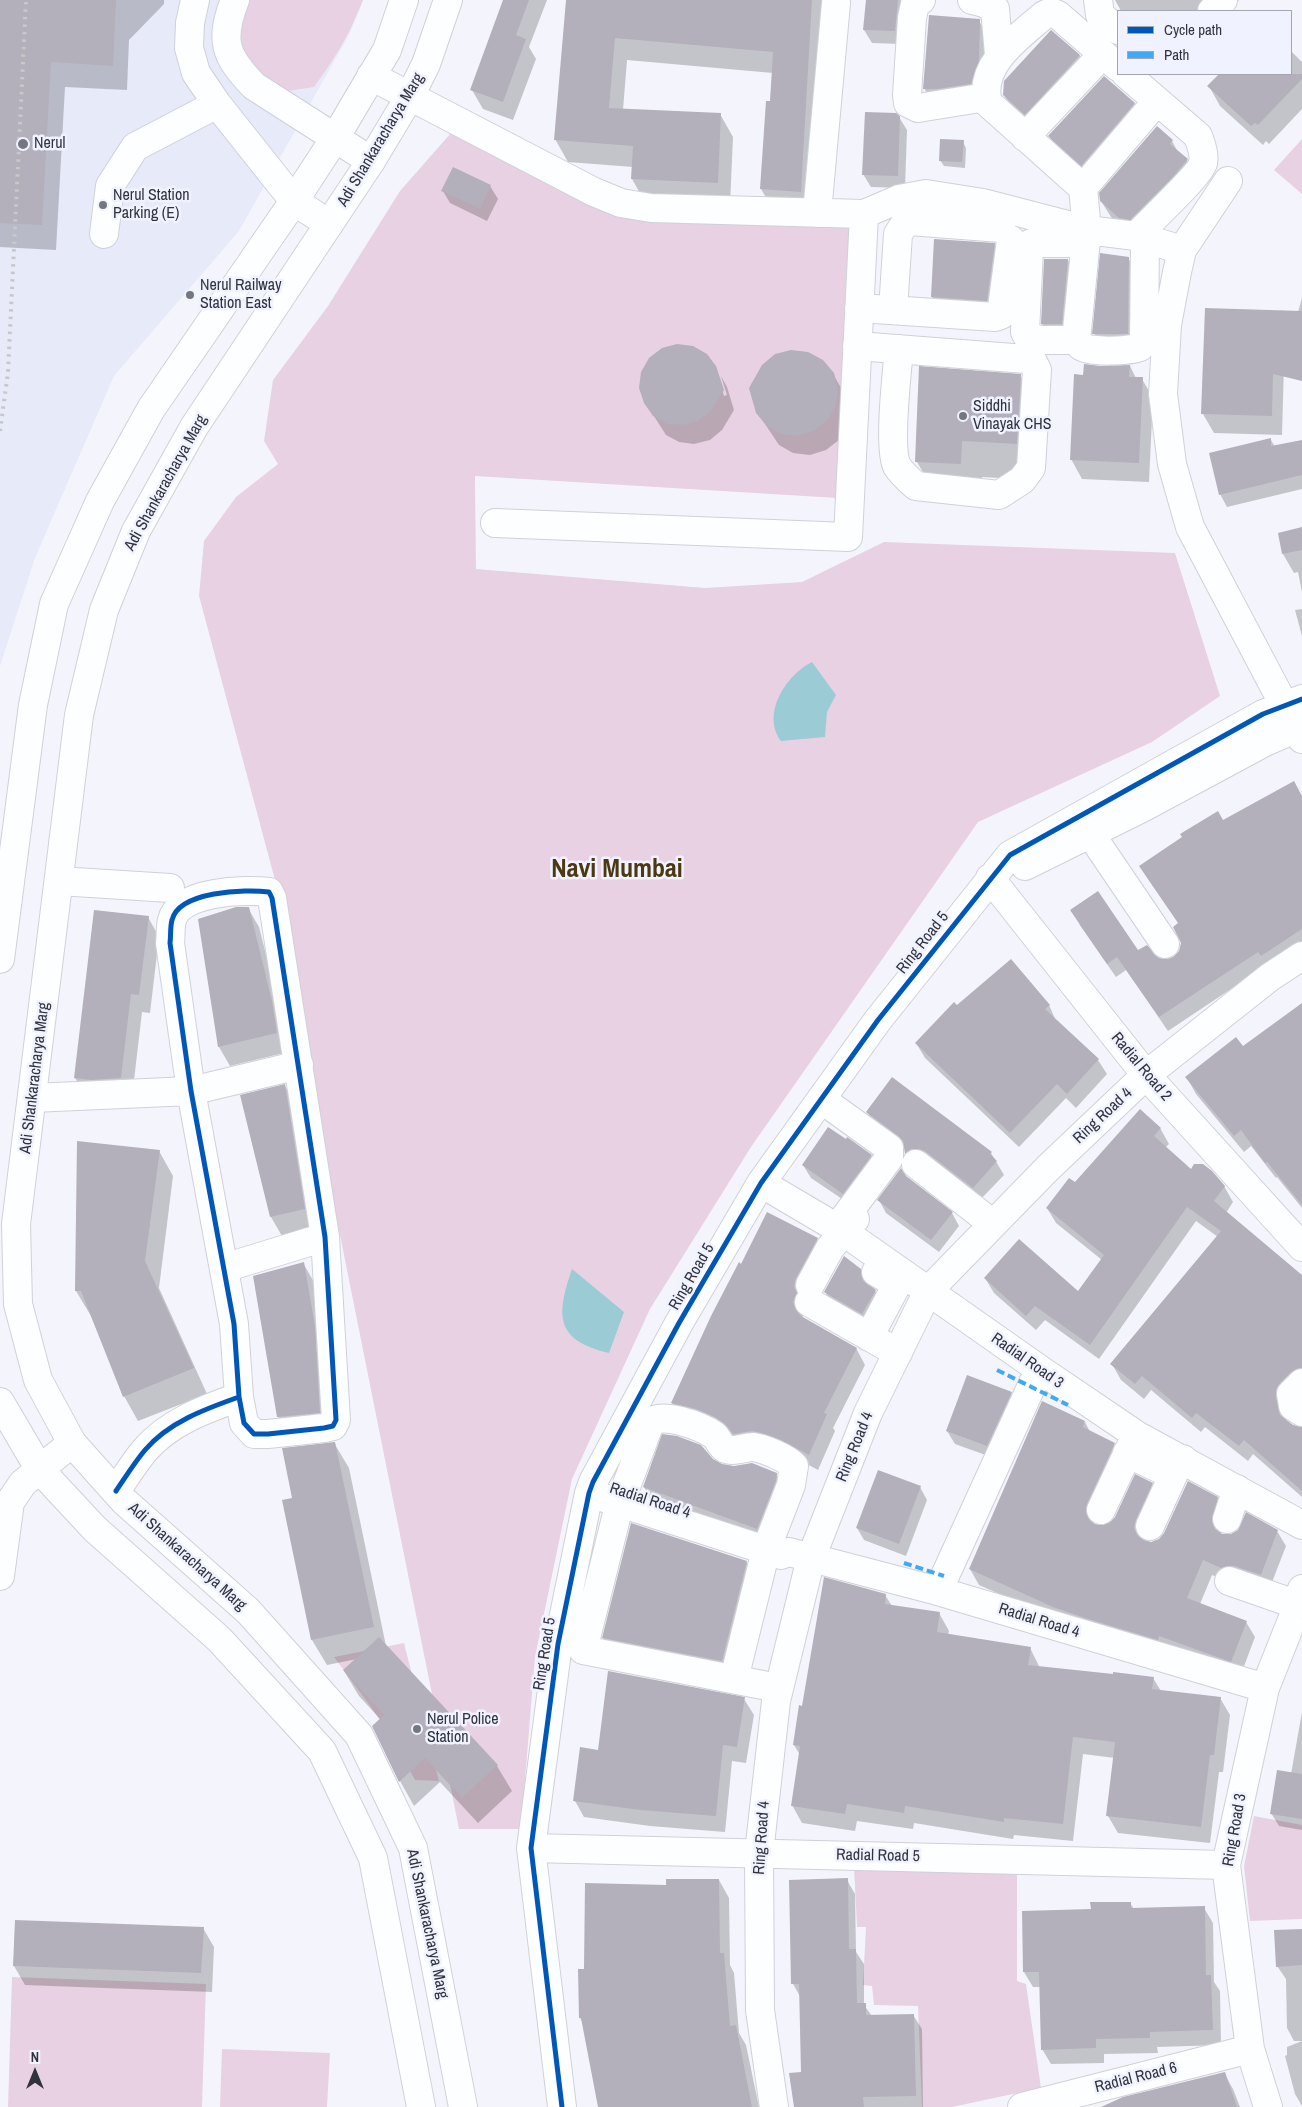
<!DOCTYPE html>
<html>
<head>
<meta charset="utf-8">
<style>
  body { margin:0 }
  #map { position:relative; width:1302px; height:2107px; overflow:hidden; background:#f4f5fc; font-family:"Archivo Narrow",sans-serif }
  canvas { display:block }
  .legend { position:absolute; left:1117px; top:10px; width:175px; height:65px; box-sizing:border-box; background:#f0f3ff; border:1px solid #a3a6b2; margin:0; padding:6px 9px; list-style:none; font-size:15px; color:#30333e }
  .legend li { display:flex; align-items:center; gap:10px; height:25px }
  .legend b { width:25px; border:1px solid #a3a6b2 }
  .north { position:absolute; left:10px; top:2047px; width:50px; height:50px; -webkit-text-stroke:4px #f0f3ff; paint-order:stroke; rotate:0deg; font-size:14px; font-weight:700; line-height:20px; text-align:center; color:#30333e }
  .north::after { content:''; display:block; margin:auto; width:18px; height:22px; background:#30333e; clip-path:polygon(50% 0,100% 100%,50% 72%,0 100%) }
</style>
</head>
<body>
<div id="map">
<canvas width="1302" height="2107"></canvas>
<ul class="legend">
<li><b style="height:6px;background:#0057b8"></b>Cycle path</li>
<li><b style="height:6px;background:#3fa9f5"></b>Path</li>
</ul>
<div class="north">N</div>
</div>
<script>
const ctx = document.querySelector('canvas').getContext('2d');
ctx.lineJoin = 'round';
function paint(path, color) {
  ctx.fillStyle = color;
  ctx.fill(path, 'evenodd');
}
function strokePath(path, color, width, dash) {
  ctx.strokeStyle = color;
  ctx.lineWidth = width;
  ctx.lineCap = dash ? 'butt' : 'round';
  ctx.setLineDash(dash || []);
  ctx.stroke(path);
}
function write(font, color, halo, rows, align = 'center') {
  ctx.font = font + ' "Archivo Narrow",sans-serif';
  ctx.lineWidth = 5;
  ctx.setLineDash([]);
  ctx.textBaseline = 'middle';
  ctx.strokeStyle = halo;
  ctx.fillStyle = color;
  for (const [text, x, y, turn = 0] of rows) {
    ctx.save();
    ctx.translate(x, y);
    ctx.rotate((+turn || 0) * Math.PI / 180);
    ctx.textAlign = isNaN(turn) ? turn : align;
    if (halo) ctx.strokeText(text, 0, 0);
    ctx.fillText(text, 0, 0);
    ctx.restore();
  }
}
paint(new Path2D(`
  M0,0H363L350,33L239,231L114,376L35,558L0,666Z`), '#e7eaf9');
paint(new Path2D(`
  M245,0H363C349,35 336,57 314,87L281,92L235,51Z
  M451,133L543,181L610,214L650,219L852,225L837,498L475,476L476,569L705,588L802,582L884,542L1175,553L1220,696L1152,742L978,822L751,1147L650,1309L572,1479L535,1657L521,1829H459L335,1210L279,895L199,596L204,541L236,497L278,464L264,441L273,380L328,306L400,191Z
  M1302,139V194L1274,170Z
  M404,1643L439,1781L415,1780L396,1745L371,1707L334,1657Z
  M1254,1816L1302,1825V1919L1250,1921L1244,1866Z
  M854,1867L1017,1871V1981L1026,1984L1041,2088L952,2107H922L918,2006L874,2005L872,1986L863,1985L866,1927H857Z
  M12,1977L206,1984L202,2107H8Z
  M222,2049L330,2053L327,2107H220Z`), '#e8d1e2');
paint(new Path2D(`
  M812,662L836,695L827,712L825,737L781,741C761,714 786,675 812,662Z
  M572,1269L624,1312L609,1353C555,1340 556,1316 572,1269Z`), '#9bccd6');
paint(new Path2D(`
  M0,0H164V4L129,40L127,90L65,87L56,250L0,247Z
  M504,0H547L529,47L536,59L513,120L483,109L472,90Z
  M567,0H825L814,214L774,211L761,189L773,73L627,60L623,110L720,114L733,137L730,205L645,202L632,179L633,167L568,162L555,139Z
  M867,0H902L905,5L902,44L872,43L864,30Z
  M1115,0H1239L1228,11H1121Z
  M978,19L989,38V81L935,107L924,88Z
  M1051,31L1080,56L1091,75L1036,133L1015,115L1004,95Z
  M1291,51L1302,62V109L1269,144L1266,141L1263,145L1220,106L1209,86L1221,74H1291Z
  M1134,103L1145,122L1093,184L1060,155L1049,136Z
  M899,117L907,130L905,188L871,187L863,174Z
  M1172,141L1178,152L1187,160L1198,179L1141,238L1113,220L1101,201Z
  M963,142L966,148L965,168L944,166L940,160Z
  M490,186L498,199L487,221L450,203L443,191Z
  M994,244L1005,264L998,320L943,316L932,297Z
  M1128,258L1140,277L1139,352L1105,353L1094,333Z
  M1068,260L1079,279L1072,343H1053L1042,324Z
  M1302,298V358L1298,312Z
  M1285,331L1282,435L1214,433L1203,414Z
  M1130,366L1136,378L1142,379L1153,398L1149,482L1082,479L1071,459L1084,376Z
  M715,367L724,396L727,395L721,376L727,387L734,410L722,430L710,440L694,444L679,442L666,435L645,402Z
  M833,374L844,393L847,426L839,440L826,450L810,455L793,453L779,445L757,412Z
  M1020,375L1041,412L1037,480L982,477L981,500L938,498L917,462Z
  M1271,440L1275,447L1302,441V489L1227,507L1220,494Z
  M1302,529V592L1298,572L1294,573L1283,554L1279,534Z
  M1302,609V636L1295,610Z
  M1302,798V948L1267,965L1168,1031L1126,970L1116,977L1079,924L1158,959L1167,961L1174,958L1180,952L1182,943L1179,924L1222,822Z
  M248,908L259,927L283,1021L288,1052L230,1066L219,1047L199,920Z
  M148,917L159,937L150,1013L142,1012L132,1097H87L75,1078Z
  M1049,1005L1056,1021L1098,1060L1107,1074L1076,1108L1066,1098L1019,1147L925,1058L916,1043Z
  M1302,1005V1208L1277,1177L1276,1178L1251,1146L1244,1152L1196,1094L1187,1078L1243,1048Z
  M893,1079L991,1153L1004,1175L980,1200L913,1165L906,1153L905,1147L875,1125L867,1112Z
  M285,1086L296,1105L315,1228L282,1236L271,1217L242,1096Z
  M1160,1128L1169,1144L1165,1148L1191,1171L1224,1186L1233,1202L1226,1213L1302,1277V1386L1284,1413L1286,1421L1293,1426L1302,1428V1497L1253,1454L1248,1461L1205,1427L1201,1432L1151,1390L1144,1399L1121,1380L1112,1364L1218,1237L1196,1221L1099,1359L1045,1320L1036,1330L994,1293L985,1278L1078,1293L1102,1260L1056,1223L1047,1208L1075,1184Z
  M159,1151L173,1176L159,1288L207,1394L138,1421L124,1396L91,1316L76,1291Z
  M871,1156L878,1168L851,1205L811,1178L803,1165Z
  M905,1177L952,1213L959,1226L939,1252L886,1213L879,1200Z
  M817,1239L827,1255L802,1318L856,1348L865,1365L833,1428L835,1431L818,1470L792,1456L682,1419L672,1403L712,1317L742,1265Z
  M303,1263L314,1282L330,1432L290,1436L278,1417Z
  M860,1269L868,1286L875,1291L883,1304L870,1326L833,1305L825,1292Z
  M1011,1393L1018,1405L994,1458L955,1444L947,1431Z
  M1085,1422L1090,1432L1114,1444L1123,1459L1094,1525L1103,1527L1111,1524L1152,1484L1161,1499L1143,1541L1151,1543L1159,1540L1217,1498L1226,1514L1221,1535L1277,1531L1286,1546L1269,1590L1231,1583L1212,1575L1200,1604L1246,1622L1255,1637L1240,1677L1063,1622L979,1585L970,1569Z
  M334,1443L349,1468L386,1646L497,1766L512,1791L478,1823L440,1782L414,1806L400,1781L381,1720L359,1696L344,1671L357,1659L327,1665L312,1640L293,1499Z
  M712,1460L722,1465L776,1474L787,1493L768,1547L655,1506L644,1487Z
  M920,1487L927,1500L906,1556L864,1540L857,1528Z
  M746,1562L761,1587L737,1686L618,1663L603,1638Z
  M885,1595L892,1606L939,1613L949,1631L948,1635L1030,1648L1040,1668L1153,1678L1161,1691L1220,1698L1230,1715L1223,1772H1219L1210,1843L1118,1833L1108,1816L1115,1758L1083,1754L1073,1841L1014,1835L1013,1839L914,1823L913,1829L857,1821L855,1831L802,1823L792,1805L800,1755L794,1745L803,1707Z
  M744,1699L754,1715L746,1763L732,1761L725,1832L650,1826L584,1817L575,1801L599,1751Z
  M1302,1712V1830L1279,1826L1271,1813L1291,1774Z
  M719,1880L729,1898L730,1965L734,1973L739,2033L746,2045L759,2107H599L583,2023L580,2018L585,1970L668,1886Z
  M847,1880L855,1894L856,1952L864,1964V2005L872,2016L913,2015L922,2029L923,2107H795L802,2073L801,1998L793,1984L790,1881Z
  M1130,1903L1134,1909L1204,1908L1213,1923L1214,1982L1220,1991L1221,2045L1157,2047L1158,2053L1104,2054V2063L1051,2064L1042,2049L1041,1987H1033L1024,1972L1092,1911Z
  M203,1928L214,1947L212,1992L25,1985L14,1966Z
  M1302,1930V2041H1294L1287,2028L1286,1979L1277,1966Z
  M1302,2041V2106L1295,2094L1285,2056L1287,2055V2047Z
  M1224,2073L1233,2089L1240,2107H1103Z`), '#0003');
paint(new Path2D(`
  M0,0H116L113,66L51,62L42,225L0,223Z
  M503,0H529L516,35L526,39L503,102L470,90Z
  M566,0H812L801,192L760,189L766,101H770L773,52L615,38L609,108L721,113L718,183L631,179L633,146L554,140Z
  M866,0H898L895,31L863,30Z
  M929,15L980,19L979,61L971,84L937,89H923Z
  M1051,30L1080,55L1025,115L1003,95L1004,81Z
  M1219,74H1302V79L1258,125L1255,123L1251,126L1207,86Z
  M1104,76L1135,103L1081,166L1048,136Z
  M865,112L896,113L900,116L898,176L862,175Z
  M1157,126L1173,140L1170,144L1188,159L1172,178L1130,220L1119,218L1100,201L1099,193Z
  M940,139L964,140L962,162L939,161Z
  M453,167L491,185L480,209L441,191Z
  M934,239L995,243L987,301L931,297Z
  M1100,253L1129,257L1128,334H1092Z
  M1044,259H1068L1062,324H1041Z
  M1205,308L1302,311V381L1273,374L1272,416L1201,414Z
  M677,344L693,346L707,354L716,366L724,390L711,411L698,421L683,425L667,424L653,416L644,403L639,388L641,372L649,358L662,348Z
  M791,350L808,352L823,360L834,373L838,389L836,406L828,420L814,431L798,436L781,434L767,426L756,413L749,388L762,365L775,354Z
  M1084,364L1100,366L1130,365L1129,377H1143L1139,463L1070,460L1074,374L1083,375Z
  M919,366L1021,374L1017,444L962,441L961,464L915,462Z
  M1271,438V446L1302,440V475L1219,495L1209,453Z
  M1302,527V550L1282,554L1278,533Z
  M1294,781L1302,796V929L1261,956L1258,952L1159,1017L1117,957L1107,964L1070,910L1098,891L1138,950L1147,945L1159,958L1167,959L1173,957L1179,951L1181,943L1173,927L1178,923L1139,866L1182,837L1180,834L1218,811L1223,820Z
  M236,907H249L272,1001L277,1033L218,1047L198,919Z
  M94,910L149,916L139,995L131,994L121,1078L91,1080L74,1078Z
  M1011,959L1050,1005L1045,1009L1099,1059L1067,1094L1057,1084L1010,1133L915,1043L954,1002L957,1005Z
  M1302,1003V1205L1267,1162L1265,1163L1241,1130L1234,1136L1185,1077L1236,1037L1243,1046Z
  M892,1077L992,1152L990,1154L997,1161L973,1188L925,1151L918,1149H911L905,1154L903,1141L898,1136L866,1112Z
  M285,1084L305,1209L270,1217L240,1095Z
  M1140,1109L1161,1128L1154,1136L1191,1169L1194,1164H1203L1212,1171L1225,1186L1214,1201L1302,1275V1368L1291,1372L1280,1383L1276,1389V1396L1280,1415L1293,1425L1302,1427V1491L1244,1440L1239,1446L1196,1413L1192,1418L1142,1376L1135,1384L1110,1364L1221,1231L1187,1207L1090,1345L1035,1306L1026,1316L984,1278L1019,1239L1078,1291L1104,1255L1046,1208L1069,1178L1075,1182Z
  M828,1127L846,1139L847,1137L872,1155L843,1194L802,1165Z
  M77,1141L160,1150L145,1261L194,1368L123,1397L81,1291H75Z
  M901,1168L906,1176L953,1212L931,1240L877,1200Z
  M767,1212L818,1238L796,1278L794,1286L797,1293L793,1302L796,1310L801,1316L857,1348L824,1413L827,1414L809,1455L781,1440L761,1433L752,1431L733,1434L725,1424L715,1417L696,1409L671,1403L711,1316L739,1262L741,1264Z
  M844,1256L861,1269L863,1280L876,1290L862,1314L824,1292Z
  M304,1262L315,1326L320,1413L277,1417L253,1276Z
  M967,1375L1012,1392L987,1446L946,1431Z
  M1042,1401L1085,1421L1083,1427L1115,1443L1087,1504L1086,1512L1089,1519L1094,1524L1103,1525L1110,1522L1115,1517L1135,1474L1153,1483L1136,1520L1134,1527L1137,1535L1144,1540L1151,1542L1159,1539L1164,1533L1188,1481L1218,1497L1212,1522L1215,1529L1222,1534H1231L1238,1530L1246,1512L1278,1530L1261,1575L1234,1566L1221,1568L1203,1560L1187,1598L1247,1621L1231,1662L1159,1636L1158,1640L1088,1619L1053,1607L969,1569Z
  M662,1434L677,1436L701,1445L713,1459L722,1464L734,1466L752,1463L777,1473L776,1481L757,1529L643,1487Z
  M335,1442L374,1627L311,1640L282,1500L292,1498L282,1448Z
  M878,1470L921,1486L899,1544L856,1528Z
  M631,1523L747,1561L722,1661L602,1638Z
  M824,1577L886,1594L885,1604L940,1612L937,1632L1031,1647L1028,1665L1113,1674V1672L1154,1677L1152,1689L1221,1697L1214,1755H1210L1201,1827L1106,1816L1115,1742L1073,1737L1063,1824L1004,1818V1822L905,1806L904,1813L847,1804L845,1814L791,1806L800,1746L793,1745L799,1705L802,1706Z
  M379,1637L498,1765L462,1798L425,1758L399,1782L372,1726L384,1715L343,1670Z
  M608,1671L745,1697L737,1747L723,1745L716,1816L640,1810L573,1801L580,1747L598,1750Z
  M1277,1770L1302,1774V1819L1270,1814Z
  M848,1878L849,1949H856L857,2003H866V2015L914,2014L916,2096L863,2097L864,2107H794L789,2073L801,2072L799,1984H791L789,1880Z
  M666,1879H719L720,1953H724L730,2026L736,2025L752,2107H598L581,2018H579L578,1969H584L585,1883L666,1885Z
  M1090,1902H1131V1908L1205,1906L1206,1975H1211L1213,2030L1150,2032V2038L1096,2039V2048L1041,2050L1039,1972H1023L1022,1911L1091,1909Z
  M15,1920L204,1927L201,1973L13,1966Z
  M1302,1929V1965L1276,1967L1274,1930Z
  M1225,2072L1237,2107H1101L1123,2097Z`), '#b3afbb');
const minor = new Path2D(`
  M195,0L190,23L189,48L196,73L217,104L294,201L329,224
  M235,0C219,41 225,56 254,86L371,161
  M921,0L915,4L912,18L907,95L908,103L918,108L986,97
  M972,0L984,3L995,9L999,55
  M1098,0L1100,15L1118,30
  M1212,11L1223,0
  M1126,74L1198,136C1201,144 1205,155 1203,163C1200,175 1147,224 1136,236
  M371,76L594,192L621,203L651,208L864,214L899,199L926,194L983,203L1087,230L1136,236L1182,250
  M1025,137L1103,54
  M1228,181L1182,250L1177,272L1167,325L1163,394L1172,464L1190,527L1302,739
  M1083,188L1157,101
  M817,213L836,3
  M104,234L110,186L135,147L217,104
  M1086,243H1031L1029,249L1025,332L1028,337L1041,340H1076C1078,342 1079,345 1081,346C1089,353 1130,351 1140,347L1144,340L1145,239
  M859,308L995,317L1001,315L1011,240
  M893,310L898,234L904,225L910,221L1001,228
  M1076,340L1087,230L1083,188L988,103C977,65 1020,36 1044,15L1051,12L1058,15L1118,67
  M857,346L1026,359L1033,362L1037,370L1031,468L1022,480L999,495L916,486C909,480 902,474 897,466C888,448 897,372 899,349
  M495,523L848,537L864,214
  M1081,820L1165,944
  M1025,866L1144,807L1265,742L1302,726
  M990,878L1146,1075L1302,1247
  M59,881L170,888
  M32,1098L191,1091L299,1065
  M821,1099L889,1148V1158L837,1228
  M916,1164L993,1224
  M761,1183L844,1232L1042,1371L1138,1436L1302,1525
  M224,1268L325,1237
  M810,1285L830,1248L855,1219
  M809,1302L898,1353
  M869,1337L895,1288L893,1282L876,1272
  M1302,1383L1291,1394L1293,1406L1302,1412
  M1127,1453L1173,1475
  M116,1491C125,1478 134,1463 145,1450C169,1422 205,1409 239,1397L234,1324L191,1091L170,943C171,936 170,927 172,920C179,891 245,889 269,892L272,898L325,1237L336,1420L333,1426L324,1428L268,1434H254L244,1423L239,1397
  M624,1492L650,1423C661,1411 701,1426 714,1435C719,1439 719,1445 726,1449C734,1452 745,1447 753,1447C763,1448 787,1458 794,1466L791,1485L766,1550L734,1679
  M589,1493L781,1555L789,1552L938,1591L1265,1688
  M620,1502L583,1650L778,1688
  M1101,1510L1131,1446L1138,1436
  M1227,1519L1237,1489
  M1150,1526L1176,1469L1183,1459
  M0,1576L10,1502L23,1483L72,1443
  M1229,1581L1298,1605
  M938,1591L1033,1383L1042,1371
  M531,1848L1226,1865
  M562,2107L531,1848L558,1644L589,1493L593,1482L679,1323L761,1183L878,1020L1010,855L1263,714L1302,699
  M774,2107L760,2010L759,1853L776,1701L811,1558L868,1413L928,1291L1048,1168L1146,1075L1270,977L1302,956
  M1022,2107L1250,2049
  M1268,2107L1250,2049L1226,1865L1265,1688L1298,1605L1302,1589`);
const major = new Path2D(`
  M448,0L426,64L410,96L371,161L194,427L136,531L104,610L79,715L16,1224L18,1304L38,1380L72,1443L124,1501L248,1611L359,1735L413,1848L463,2107
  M0,959L33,705L54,604L100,501L151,409L294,201L335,138L387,50L404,0
  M0,1402L40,1470L95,1529L219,1639L322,1751L373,1858L421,2107`);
strokePath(minor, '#cfd1d9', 30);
strokePath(major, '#cfd1d9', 30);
strokePath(minor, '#fdfeff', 28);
strokePath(major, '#fdfeff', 28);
strokePath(new Path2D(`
  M0,431L8,372L26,0`), '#c8c8cb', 4, [2.5, 5]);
strokePath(new Path2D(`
  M997,1370L1068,1405
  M904,1563L944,1576`), '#3fa9f5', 4, [8, 4]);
strokePath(new Path2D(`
  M116,1491C125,1478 134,1463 145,1450C169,1422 205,1409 239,1397L234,1324L191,1091L170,943C171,936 170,927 172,920C179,891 245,889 269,892L272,898L325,1237L336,1420L333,1426L324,1428L268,1434H254L244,1423L239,1397
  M562,2107L531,1848L558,1644L589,1493L593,1482L679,1323L761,1183L878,1020L1010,855L1263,714L1302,699`), '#0057b8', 5);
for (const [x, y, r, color] of [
  [23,144,6,"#757780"],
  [103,205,5,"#757780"],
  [190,295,5,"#757780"],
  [963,416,5,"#757780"],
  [417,1729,5,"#757780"]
]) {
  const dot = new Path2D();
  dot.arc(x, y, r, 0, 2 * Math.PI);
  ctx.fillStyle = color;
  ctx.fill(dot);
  strokePath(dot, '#f0f3ff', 2);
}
write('16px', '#30333e', '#f0f3ff', [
  ["Adi Shankaracharya Marg",381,140,-59],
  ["Adi Shankaracharya Marg",166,483,-61],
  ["Ring Road 5",923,943,-52],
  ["Radial Road 2",1141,1067,50],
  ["Adi Shankaracharya Marg",35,1078,-83],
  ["Ring Road 4",1103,1116,-43],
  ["Ring Road 5",692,1277,-60],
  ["Radial Road 3",1027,1361,35],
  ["Ring Road 4",855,1447,-68],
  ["Radial Road 4",650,1501,18],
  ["Adi Shankaracharya Marg",187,1557,42],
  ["Radial Road 4",1039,1621,17],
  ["Ring Road 5",545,1654,-81],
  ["Ring Road 3",1235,1830,-80],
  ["Ring Road 4",762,1838,-86],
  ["Radial Road 5",878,1856,1],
  ["Adi Shankaracharya Marg",427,1924,78],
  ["Radial Road 6",1136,2078,-14]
]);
write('16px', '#30333e', '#f0f3ff', [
  ["Nerul",34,144],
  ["Nerul Station",113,196],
  ["Parking (E)",113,214],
  ["Nerul Railway",200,286],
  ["Station East",200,304],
  ["Siddhi",973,407],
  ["Vinayak CHS",973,425],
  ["Nerul Police",427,1720],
  ["Station",427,1738]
], 'left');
write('bold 26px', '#4c3912', '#f0f3ff', [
  ["Navi Mumbai",617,870]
]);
</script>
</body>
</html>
